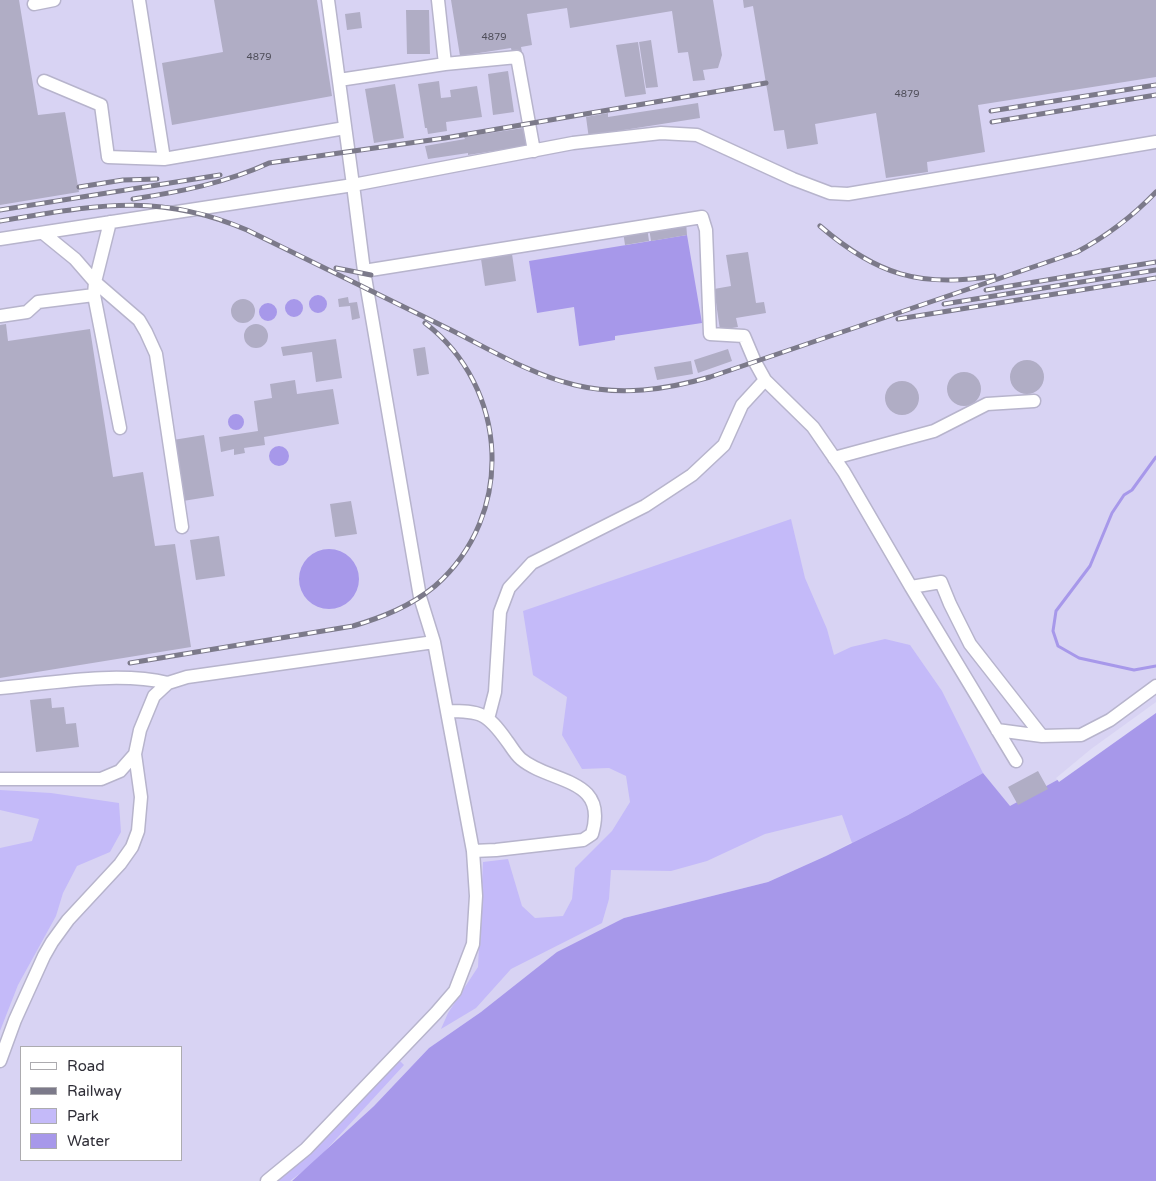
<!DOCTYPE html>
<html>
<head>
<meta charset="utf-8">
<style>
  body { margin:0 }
  #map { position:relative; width:1156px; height:1181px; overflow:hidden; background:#e0ddf6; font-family:"Varela Round",sans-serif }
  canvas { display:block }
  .legend { position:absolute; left:20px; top:1046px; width:162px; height:115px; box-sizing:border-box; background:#fff; border:1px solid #acabaf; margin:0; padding:6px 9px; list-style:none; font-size:15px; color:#2f2e37 }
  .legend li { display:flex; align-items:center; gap:10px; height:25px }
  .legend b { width:25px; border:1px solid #acabaf }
</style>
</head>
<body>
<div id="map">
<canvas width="1156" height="1181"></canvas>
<ul class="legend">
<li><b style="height:6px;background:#fff"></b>Road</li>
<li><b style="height:6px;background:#7c7a8a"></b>Railway</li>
<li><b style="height:14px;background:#c4baf9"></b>Park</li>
<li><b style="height:14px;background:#a798ea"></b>Water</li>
</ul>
</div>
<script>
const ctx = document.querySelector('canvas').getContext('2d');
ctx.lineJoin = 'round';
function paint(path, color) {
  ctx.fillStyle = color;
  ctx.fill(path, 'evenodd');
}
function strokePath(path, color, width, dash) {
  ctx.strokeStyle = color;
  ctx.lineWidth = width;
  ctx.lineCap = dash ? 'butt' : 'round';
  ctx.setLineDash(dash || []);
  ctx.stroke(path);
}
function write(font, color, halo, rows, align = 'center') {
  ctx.font = font + ' "Varela Round",sans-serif';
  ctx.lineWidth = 4;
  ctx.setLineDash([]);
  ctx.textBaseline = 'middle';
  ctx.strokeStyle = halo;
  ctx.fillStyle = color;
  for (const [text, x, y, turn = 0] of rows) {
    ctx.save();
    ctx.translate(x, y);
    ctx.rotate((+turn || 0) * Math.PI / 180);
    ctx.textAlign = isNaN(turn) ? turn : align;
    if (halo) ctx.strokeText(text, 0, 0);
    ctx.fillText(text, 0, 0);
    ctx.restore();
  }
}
paint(new Path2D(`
  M0,0H1156V704L1059,779L1010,807L983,773L826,856L768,882L624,918L481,1012L429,1048L374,1106L292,1181H0ZM21,1047H181V1160H21Z`), '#d8d3f3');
paint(new Path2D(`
  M791,519L805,578L827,629L834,655L851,647L885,639L910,645L942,691L983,773L908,815L852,843L842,815L765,834L707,861L671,871L611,870L609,899L602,923L511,969L476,1008L441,1029L448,1013L478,967L483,862L508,859L522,906L535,918L563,916L572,899L575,868L612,831L630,802L626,776L609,768L582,769L562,735L567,697L533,675L523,611Z
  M0,790L51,793L119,803L121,832L110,852L77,866L63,893L56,916L18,985L0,1031V848L32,841L39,819L0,810Z
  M399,1060L404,1065L314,1163L290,1181H271Z`), '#c4baf9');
paint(new Path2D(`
  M687,235L702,323L615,336V340L579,346L574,307L537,313L529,261Z
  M309 304a9 9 0 1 1 18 0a9 9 0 1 1-18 0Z
  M285 308a9 9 0 1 1 18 0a9 9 0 1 1-18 0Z
  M259 312a9 9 0 1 1 18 0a9 9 0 1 1-18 0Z
  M228 422a8 8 0 1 1 16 0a8 8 0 1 1-16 0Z
  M269 456a10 10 0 1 1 20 0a10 10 0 1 1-20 0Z
  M299 579a30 30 0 1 1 60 0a30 30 0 1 1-60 0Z
  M1156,705V1181H292L374,1106L429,1048L481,1012L557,952L624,918L768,882L826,856L908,815L983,773L1010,806L1059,779Z`), '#a798ea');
paint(new Path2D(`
  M1156,702V713L1059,782L1056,778L1091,749Z`), '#e0ddf6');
strokePath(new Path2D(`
  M1156,457L1132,490L1124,495L1112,513L1090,566L1056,611L1053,631L1058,646L1079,658L1134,670L1156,666`), '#a798ea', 3);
paint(new Path2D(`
  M0,0H19L38,115L65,112L79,192L0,205Z
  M214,0H317L332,96L172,125L162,63L223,52Z
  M451,0H713L722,55L718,68L703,70L705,80L693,81L688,52L678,53L672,11L570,28L567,8L527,14L532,45L521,47L522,52L512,53L511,48L460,56Z
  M743,0H1156V77L978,105L985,152L927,162L928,172L886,178L876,113L815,124L818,144L787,149L784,130L774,131L753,6L744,8Z
  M406,10H429L430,54H407Z
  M360,12L362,28L347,30L345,14Z
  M651,40L658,87L646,88L639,42Z
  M638,42L646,94L625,97L616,45Z
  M508,71L514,112L493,115L488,74Z
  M439,81L441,98L451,97L450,90L477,86L482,117L446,122L447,131L428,134L427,128H425L418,84Z
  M395,84L404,138L374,143L365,89Z
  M698,103L700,118L611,132L612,135L589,139L586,117L608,113V117Z
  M523,128L526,146L468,155V153L428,159L425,146L465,139L464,137Z
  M686,222L687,235L651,241L649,228Z
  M647,227L649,241L625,245L623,231Z
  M748,252L756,303L764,302L766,313L736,318L738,327L720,330L714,289L731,286L726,255Z
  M512,254L516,281L485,286L481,259Z
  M348,297L349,303L357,302L360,318L352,320L350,306L339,307L338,299Z
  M231 311a12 12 0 1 1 24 0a12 12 0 1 1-24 0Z
  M244 336a12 12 0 1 1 24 0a12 12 0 1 1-24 0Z
  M6,324L8,341L90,329L113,477L143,472L155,546L175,544L191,647L0,678V325Z
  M336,339L342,378L316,382L312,352L283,356L281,347Z
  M425,347L429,374L417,376L413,349Z
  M728,349L732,361L698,373L694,360Z
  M1010 377a17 17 0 1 1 34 0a17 17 0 1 1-34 0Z
  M691,361L693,374L657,380L654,367Z
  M947 389a17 17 0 1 1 34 0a17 17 0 1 1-34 0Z
  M295,380L297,394L333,389L339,424L264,437L265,445L244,448L245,453L234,455V449L221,452L219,437L258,431L254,401L272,398L270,384Z
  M885 398a17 17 0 1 1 34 0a17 17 0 1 1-34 0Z
  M204,435L214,496L183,501L173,440Z
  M351,501L357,534L335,537L330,504Z
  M219,536L225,576L196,580L190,540Z
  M51,698L52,708L64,707L66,724L76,723L79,747L36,752L30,700Z
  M1038,771L1048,789L1018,805L1008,787Z`), '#b0adc5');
const minor = new Path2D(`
  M139,0L164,159L345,128
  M328,0L353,185L573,143L661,133L697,135L793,179L830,193L848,194L1156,142
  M438,0L445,64
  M34,4L54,0
  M339,80L445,64L517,57L534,151
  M44,81L101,105L108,157L164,159
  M110,222L95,282L94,295L120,428
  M43,233L75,259L95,282L139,320L146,332L156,354L182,527
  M0,239L353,185L364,271L420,597L434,642L473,851L476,896L473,944L455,991L436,1013L306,1149L267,1181
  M364,271L702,217L706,230L710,334L744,336L755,362L765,380L813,427L844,472L911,587L941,582L950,604L970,644L1042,736
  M0,316L27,312L38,302L94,295
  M834,458L934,431L987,404L1034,401
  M911,587L1016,761
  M0,688C52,683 117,671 168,683
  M447,711C481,711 487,713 507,741C511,746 515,754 521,759C551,784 609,777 592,834L583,840L496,850L473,851
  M488,719L495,692L500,612L509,588L532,563L645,506L692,475L724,445L742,405L765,380
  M997,730L1042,736L1081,735L1110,720L1156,686
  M0,779H101L120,771L135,754
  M0,1061L15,1020L44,956L52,942L68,920L120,864L132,847L138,831L141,797L135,754L140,730L154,696L168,683L187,677L434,642`);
strokePath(minor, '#b7b4cc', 15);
strokePath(minor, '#fff', 12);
const rail = new Path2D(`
  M991,111L1156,85
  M992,122L1156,95
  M79,187L123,180L157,179
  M133,199C179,192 226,183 269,163L445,138L766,83
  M0,210L220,175
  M0,221C93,206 156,191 247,230C315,263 383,297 451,330C491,350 532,375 575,385C621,396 665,390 710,377L1077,252C1107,236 1133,216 1156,192
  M820,226C877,275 920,288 994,276
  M336,268L371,275
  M986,290L1156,262
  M944,304L1156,270
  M898,319L1156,278
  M130,663L353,626C383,617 411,606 435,586C516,515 509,387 425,323`);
strokePath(rail, '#7c7a8a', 5);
strokePath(rail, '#fff', 3, [9]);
write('10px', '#4f4e5a', null, [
  ["4879",494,37],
  ["4879",259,57],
  ["4879",907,94]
]);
</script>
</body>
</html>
